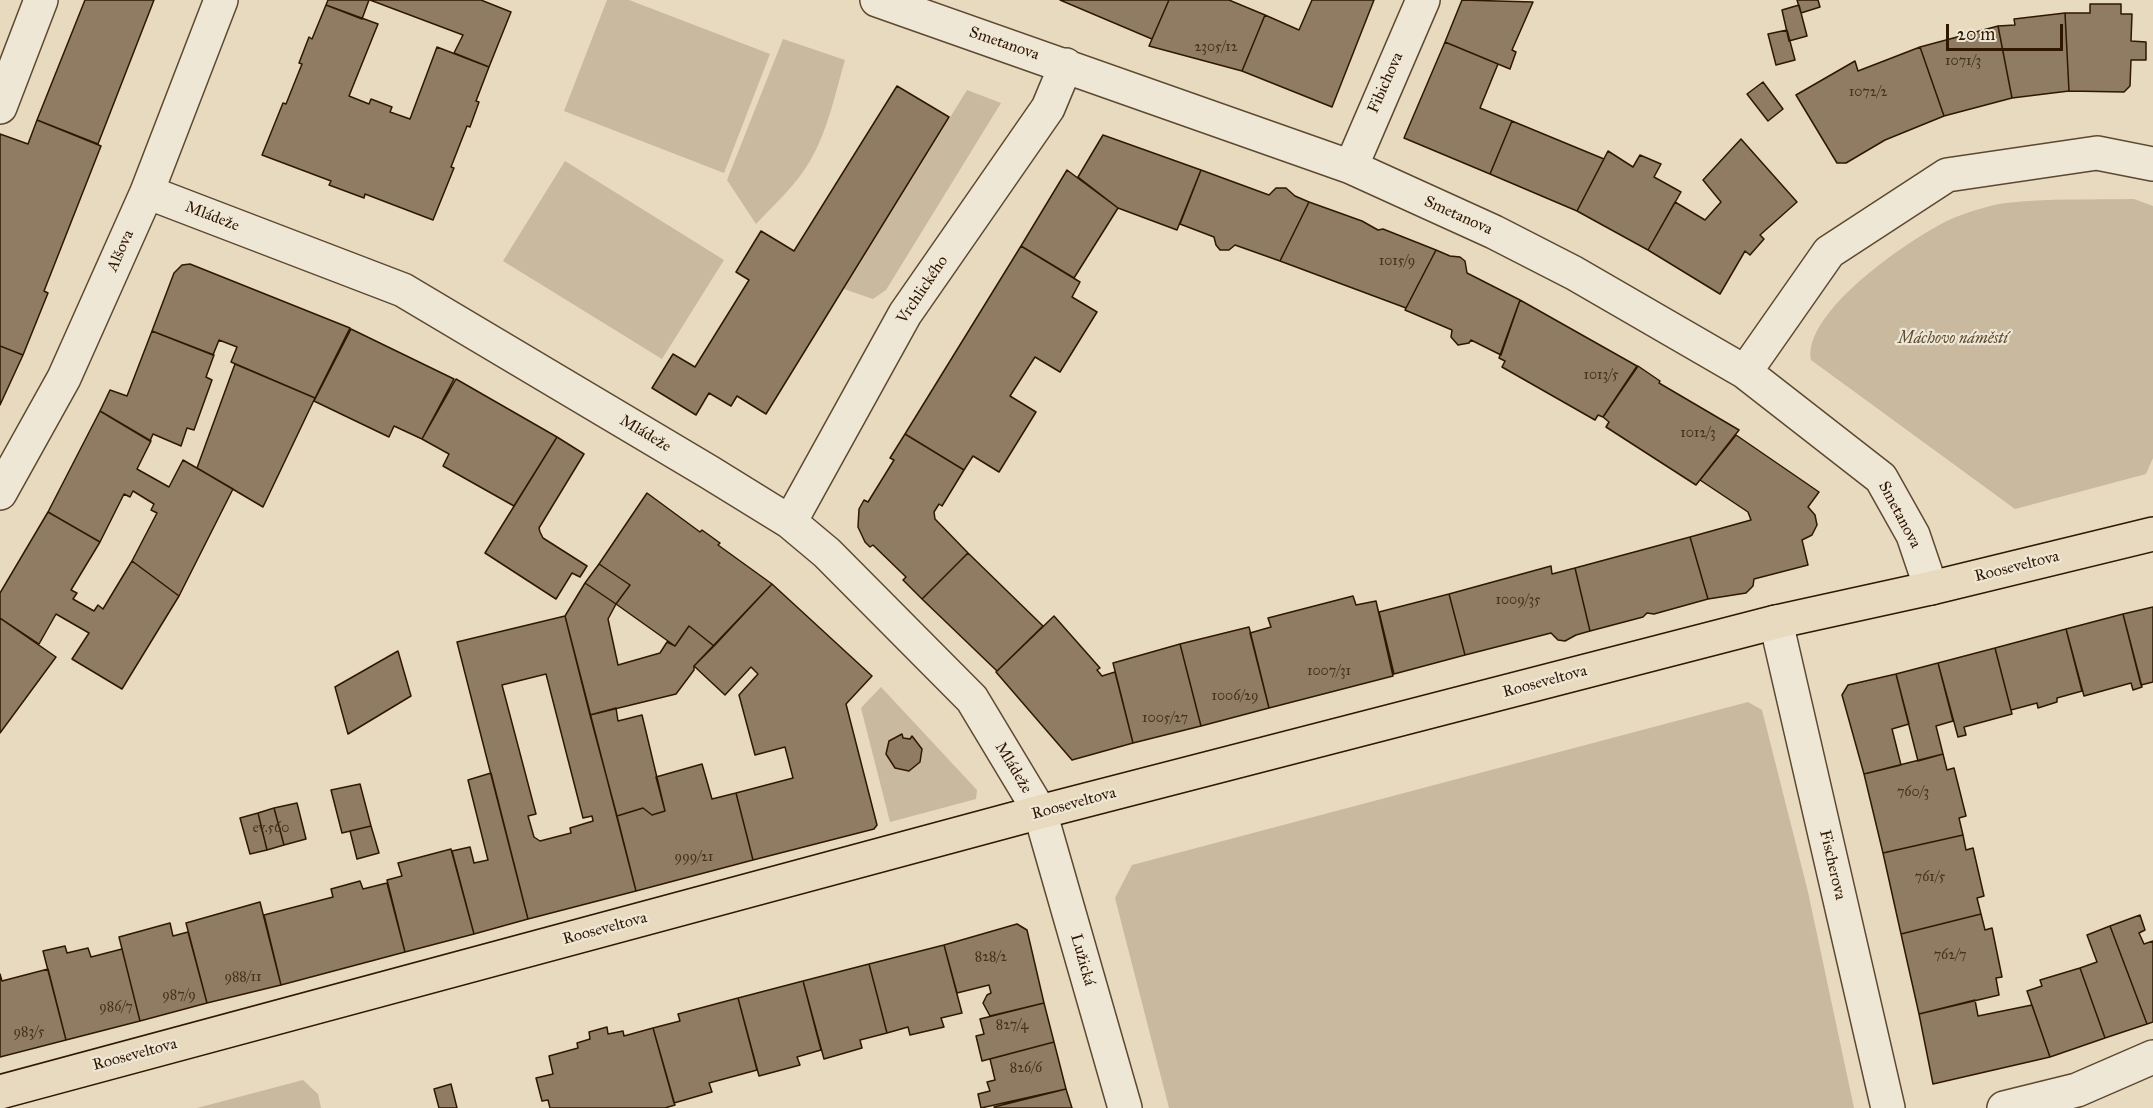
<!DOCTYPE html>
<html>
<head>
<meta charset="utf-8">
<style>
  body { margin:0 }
  #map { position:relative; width:2153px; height:1108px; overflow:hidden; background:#e7dabf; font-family:"IM FELL Great Primer",serif }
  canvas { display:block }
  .scale { position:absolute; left:1946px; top:24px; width:117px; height:27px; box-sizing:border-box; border:3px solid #2f1700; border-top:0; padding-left:8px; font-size:18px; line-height:21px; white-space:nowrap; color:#2f1700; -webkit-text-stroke:4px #efe7d5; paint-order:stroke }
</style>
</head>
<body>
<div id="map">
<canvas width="2153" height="1108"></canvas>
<div class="scale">20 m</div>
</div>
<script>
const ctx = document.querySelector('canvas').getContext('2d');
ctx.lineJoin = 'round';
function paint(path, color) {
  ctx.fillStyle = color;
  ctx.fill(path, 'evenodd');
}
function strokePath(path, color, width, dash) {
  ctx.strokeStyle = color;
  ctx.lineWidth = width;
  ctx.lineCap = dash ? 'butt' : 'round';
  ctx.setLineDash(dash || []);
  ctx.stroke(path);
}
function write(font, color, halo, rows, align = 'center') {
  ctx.font = font + ' "IM FELL Great Primer",serif';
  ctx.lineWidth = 4.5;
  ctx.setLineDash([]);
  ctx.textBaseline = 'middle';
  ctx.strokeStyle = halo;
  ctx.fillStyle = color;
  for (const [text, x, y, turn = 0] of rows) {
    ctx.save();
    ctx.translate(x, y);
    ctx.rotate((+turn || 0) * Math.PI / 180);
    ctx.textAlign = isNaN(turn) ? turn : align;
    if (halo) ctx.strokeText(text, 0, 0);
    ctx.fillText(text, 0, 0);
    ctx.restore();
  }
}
paint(new Path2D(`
  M607,0H629L770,54L724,173L564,111Z
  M783,39L845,60C835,94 828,130 810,161C796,185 775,204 756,224L727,180Z
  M967,90L1001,103L886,290L873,299L844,289Z
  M565,161L724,260L662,359L503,261Z
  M2134,199L2153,206V458L2146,474L2015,509L1811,360C1802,312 1911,238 1949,220C1965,213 1989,205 2006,203C2048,198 2092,200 2134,199Z
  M881,687L977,790L976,799L890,822L861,708Z
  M1748,702L1762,710L1808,892L1854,1108H1169L1115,898L1132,865Z
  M303,1080L318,1094L321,1108H197Z`), '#c8b99f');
const building = new Path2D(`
  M85,0H154L98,144L37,120Z
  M328,0H369L362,19L326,5Z
  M370,0H481L511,12L489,67L454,53L463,35Z
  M1060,0H1169L1152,39Z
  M1169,0H1229L1265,15L1242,71L1149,46Z
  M1312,0H1374L1332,107L1242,71L1265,15L1299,30Z
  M1462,0L1533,2L1512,50L1516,52L1510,69L1445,42Z
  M1797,0H1818L1820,7L1801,13Z
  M2090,4H2121V14H2132L2131,41L2146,42V60H2131L2130,86L2124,92L2069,91L2065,13H2090Z
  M326,5L378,24L349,96L369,104L371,99L392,107L390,112L410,119L437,47L489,67L476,101L479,102L470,127L467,126L451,167L454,168L433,220L365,194L364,198L329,185L331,181L262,155L283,103L286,104L302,64L299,63L309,37L312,39Z
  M1799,5L1807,36L1789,41L1782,10Z
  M2065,13L2069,91L2012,98L1998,26L2015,25L2014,19Z
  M1998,26L2012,98L1944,116L1920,47Z
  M1787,30L1795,60L1776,65L1768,34Z
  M1445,42L1498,64L1480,108L1512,121L1490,174L1404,138Z
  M1920,47L1944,116L1885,140L1846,163H1837L1796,95L1855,61L1858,71Z
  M1763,82L1783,109L1768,121L1747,94Z
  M897,86L949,117L766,414L737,396L731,406L709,393L696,415L652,388L673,354L695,367L749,280L736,272L761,231L794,251Z
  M37,120L101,146L44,291L48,293L23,355L0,346V134L28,144Z
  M1512,121L1604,159L1577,211L1490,174Z
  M1103,135L1201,170L1177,230L1118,208L1078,177Z
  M1741,139L1797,202L1760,235L1764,239L1750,255L1745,251L1720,294L1648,250L1675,202L1705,220L1721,202L1703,180Z
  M1608,151L1633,167L1640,155L1661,164L1654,177L1681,192L1648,250L1577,211Z
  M1067,170L1118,208L1074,278L1021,246Z
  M1201,170L1269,195L1276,188H1286L1295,196L1309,202L1280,261L1235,245L1229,250H1220L1216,245L1214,237L1180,224Z
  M1309,202L1362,221L1378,230L1383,229L1436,250L1406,308L1280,261Z
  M1021,246L1080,282L1072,297L1097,312L1060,372L1035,357L1010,396L1036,412L999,472L973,456L964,470L905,434Z
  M1436,250L1450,256L1460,257L1465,261L1467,273L1520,300L1501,355L1471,340L1469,343L1458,345L1451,337L1452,330L1405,310Z
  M190,264L350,328L315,398L231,362L237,347L219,340L213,355L152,331L174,273L182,265Z
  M1520,300L1637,366L1603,417L1598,415L1595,420L1502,367L1505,361L1499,358Z
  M351,329L454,379L422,439L394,426L389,437L314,401Z
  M152,331L214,355L206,377L212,380L194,430L187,428L181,446L153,434L150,441L100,411L110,390L127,396Z
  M0,346L23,355L0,405Z
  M235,364L315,398L263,507L197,468Z
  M1638,366L1660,381L1659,383L1739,430L1696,485L1606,427L1609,422L1603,417Z
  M456,379L557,437L514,506L443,466L449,454L422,439Z
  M100,411L151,441L137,469L169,487L183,460L233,489L179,596L132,561L157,513L151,510L154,504L133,491L130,497L124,494L100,542L48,512Z
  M905,434L964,470L942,506L939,504L934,512L935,519L968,553L922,599L903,580L906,577L873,545L870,547L865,542L858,527L859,509L864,500L868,502L894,460L890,458Z
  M1736,435L1819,492L1808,507L1815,515L1817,525L1812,535L1802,540L1808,565L1754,579L1753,586L1746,593L1708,599L1690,537L1751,520L1748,512L1700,480Z
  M557,437L584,454L539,528L540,532L543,538L587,566L580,577L572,573L556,599L485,553Z
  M647,493L700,532L702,530L720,543L718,545L772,584L714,646L689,626L675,646L616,604L630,585L599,564Z
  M48,512L100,542L71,590L77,593L73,599L94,611L98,605L103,609L132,561L179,596L122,689L72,659L89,633L56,614L39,644L0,618V593Z
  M1690,537L1708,599L1654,614L1647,613L1643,617L1590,631L1575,568Z
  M968,553L1043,626L997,671L922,599Z
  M599,564L630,585L616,604L585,583Z
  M1551,566L1552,574L1575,568L1590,631L1576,635L1565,641L1558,640L1551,633L1465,655L1449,594Z
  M585,583L616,604L608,619L618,665L660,653L667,642L675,646L689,626L714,646L694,666V670L676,694L590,715L565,616Z
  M772,584L872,676L846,704L877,825L874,829L753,860L736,793L793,778L785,747L755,755L739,695L758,674L751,667L725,695L694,666Z
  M1449,594L1465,655L1394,674L1379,612Z
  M1353,596L1356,605L1376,601L1393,676L1269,708L1250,633L1271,627L1268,618Z
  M2153,607V682L2141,685L2123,614Z
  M2123,614L2142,687L2133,690L2131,683L2084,696L2066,629Z
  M565,616L636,891L528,919L457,642ZM546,674L583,818L592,816L593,821L570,828L571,833L540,841L534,837L528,816L536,814L502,685Z
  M1054,616L1100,668L1097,670L1102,676L1115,672L1133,743L1072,760L996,672Z
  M0,618L56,657L0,733Z
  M1249,627L1269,708L1201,726L1180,644Z
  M2066,629L2082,691L2057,698V702L2038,708L2037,703L2011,710L1995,648Z
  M1180,644L1201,726L1133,743L1113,663Z
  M1995,648L2012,714L1964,727L1966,735L1958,737L1938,663Z
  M398,651L411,696L348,734L335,687Z
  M1938,663L1953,721L1936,726L1943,754L1918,761L1896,674Z
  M1896,674L1909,724L1892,729L1901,765L1864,774L1842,695L1848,685Z
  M616,708L618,721L642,715L665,811L652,815L643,808L617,816L590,715Z
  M902,734L903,738L910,739L912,736L922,749L920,762L909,771L895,768L886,754L889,741Z
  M1943,754L1947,770L1954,768L1966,816L1959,818L1963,835L1883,853L1864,774Z
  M702,764L712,799L736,793L753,860L636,891L617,816L643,808L652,815L665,811L656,777Z
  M491,773L528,919L474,934L452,851L470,847L474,863L488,860L468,780Z
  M360,784L371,826L342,833L331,790Z
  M297,803L306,839L284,845L274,808Z
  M274,808L284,845L267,850L258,813Z
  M258,813L267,850L250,854L240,818Z
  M371,826L379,853L357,859L350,831Z
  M1963,835L1966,850L1973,848L1984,896L1977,898L1981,914L1901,934L1883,853Z
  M451,849L474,934L405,952L387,880L402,876L398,863Z
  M360,881L363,889L387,883L405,952L281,985L264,915L333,897L331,889Z
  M260,902L281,985L207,1003L186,923Z
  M1981,914L1985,930L1992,928L2002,977L1996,978L1999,995L1919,1014L1901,934Z
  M2140,915L2145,930L2139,933L2144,944L2153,941V1022L2147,1024L2110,926Z
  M170,923L173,936L188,932L207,1003L140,1021L119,937Z
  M1017,924L1027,930L1044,1003L990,1016L983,1003L987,995L991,993L989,985L957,993L944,945Z
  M2110,926L2147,1024L2105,1038L2080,968L2097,962L2087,935Z
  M944,945L962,1013L941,1018L944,1027L910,1035L908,1027L887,1033L869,964Z
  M65,946L67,953L88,948L91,957L122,949L140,1021L66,1040L43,951Z
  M869,964L887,1033L860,1040L862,1048L824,1059L803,981Z
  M2080,968L2105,1038L2050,1057L2027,991L2042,986L2040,980Z
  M48,969L66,1040L0,1057V974L2,981Z
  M803,981L821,1050L797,1057L800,1065L759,1076L738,998Z
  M738,998L757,1070L709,1083L712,1092L674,1103L653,1028L680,1021L678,1014Z
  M1975,1000L1978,1016L2032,1005L2050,1057L1933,1084L1919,1014Z
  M1044,1003L1054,1042L982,1061L976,1036L984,1034L980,1019Z
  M607,1027L608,1034L623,1031L624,1036L653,1028L675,1105L665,1108H550L548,1100L542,1101L536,1078L553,1074L549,1056L578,1048L577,1043L590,1039L589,1032Z
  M1054,1042L1066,1089L981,1108L978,1094L990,1091L987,1082L995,1080L990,1059Z
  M451,1084L457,1108H439L434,1089Z
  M1066,1089L1072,1108H995L994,1107Z`);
paint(building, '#8f7c63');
strokePath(building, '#2f1700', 1.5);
const minor = new Path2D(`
  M877,0L1351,167L1494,232L1574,273L1745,372L1881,478L1913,535L1931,588
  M0,107L41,0
  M1351,167L1423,0
  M147,192L403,290L709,472L790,522L827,553L972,699L1040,812L1125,1108
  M1745,372L1829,252L1947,175L2097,153L2153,164
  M0,493L64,378L147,192L221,0
  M790,522L905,314L1048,108L1066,65
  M1776,622L1888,1108
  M2004,1108L2077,1090L2153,1057`);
const major = new Path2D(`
  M0,1092L1040,812L1776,622L1931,588L2153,534`);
strokePath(minor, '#5d4830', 36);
strokePath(major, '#2f1700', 36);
strokePath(minor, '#efe7d5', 33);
strokePath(major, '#e7dabf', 33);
write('14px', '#473019', null, [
  ["2305/12",1216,48],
  ["1071/3",1963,62],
  ["1072/2",1868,93],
  ["1015/9",1397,262],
  ["1013/5",1601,376],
  ["1012/3",1698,434],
  ["1009/35",1518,601],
  ["1007/31",1329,672],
  ["1006/29",1235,697],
  ["1005/27",1165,719],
  ["760/3",1913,793],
  ["ev.560",271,829],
  ["999/21",694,858],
  ["761/5",1930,878],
  ["762/7",1950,956],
  ["828/2",991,958],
  ["988/11",243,978],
  ["987/9",179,996],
  ["986/7",116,1008],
  ["827/4",1012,1026],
  ["983/5",29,1033],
  ["826/6",1026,1069]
]);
write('16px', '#2f1700', '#efe7d5', [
  ["Smetanova",1004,44,19],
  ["Fibichova",1386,83,-66],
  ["Smetanova",1458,216,24],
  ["Mládeže",212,217,21],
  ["Alšova",121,251,-66],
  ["Vrchlického",923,290,-56],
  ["Mládeže",645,434,31],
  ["Smetanova",1899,515,62],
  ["Rooseveltova",2017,567,-14],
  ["Rooseveltova",1545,682,-15],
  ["Mládeže",1013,768,59],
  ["Rooseveltova",1074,804,-15],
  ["Fischerova",1832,865,77],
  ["Rooseveltova",605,929,-15],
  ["Lužická",1082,960,74],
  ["Rooseveltova",135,1055,-15]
]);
write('italic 16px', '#5d4830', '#efe7d5', [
  ["Máchovo náměstí",1953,339]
]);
</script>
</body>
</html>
